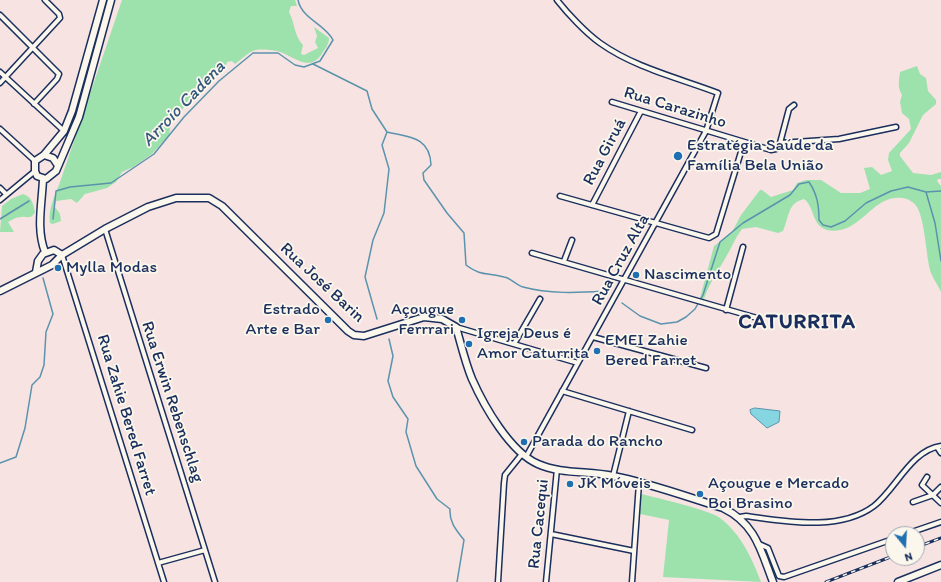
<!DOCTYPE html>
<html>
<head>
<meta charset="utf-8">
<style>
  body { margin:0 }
  #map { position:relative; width:941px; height:582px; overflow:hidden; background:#f7e4e2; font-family:Itim,sans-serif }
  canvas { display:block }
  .north { position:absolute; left:885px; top:526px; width:40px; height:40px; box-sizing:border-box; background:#fbf7ec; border:1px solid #a1a7b3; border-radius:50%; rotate:162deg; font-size:11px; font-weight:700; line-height:16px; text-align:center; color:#1b2f5e }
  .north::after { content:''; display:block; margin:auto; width:14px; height:18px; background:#1f6fb2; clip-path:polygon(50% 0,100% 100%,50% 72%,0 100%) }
</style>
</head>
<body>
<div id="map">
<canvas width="941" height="582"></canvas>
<div class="north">N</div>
</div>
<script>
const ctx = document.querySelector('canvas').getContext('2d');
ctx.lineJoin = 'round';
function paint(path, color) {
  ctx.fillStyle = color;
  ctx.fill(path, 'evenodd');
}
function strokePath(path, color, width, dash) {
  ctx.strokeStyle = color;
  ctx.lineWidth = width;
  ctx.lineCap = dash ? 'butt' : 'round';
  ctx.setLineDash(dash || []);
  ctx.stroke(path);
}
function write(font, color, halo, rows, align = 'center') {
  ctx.font = font + ' Itim,sans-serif';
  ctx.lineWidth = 3.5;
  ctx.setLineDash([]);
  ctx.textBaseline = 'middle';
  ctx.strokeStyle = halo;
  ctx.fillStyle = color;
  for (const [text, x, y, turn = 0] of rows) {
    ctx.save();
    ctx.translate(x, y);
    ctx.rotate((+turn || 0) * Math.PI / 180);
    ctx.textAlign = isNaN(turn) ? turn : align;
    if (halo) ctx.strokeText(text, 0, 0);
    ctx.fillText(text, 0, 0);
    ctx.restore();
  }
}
paint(new Path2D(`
  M122,0H295L297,6H291L289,12C295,23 294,36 303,45L301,54L304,55L318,48L315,42L317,36L314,27L329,38C329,45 325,49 321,55C308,73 293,55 277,51C271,50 262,49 256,50C249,51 241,60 235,64L232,61L227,62L226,66L218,69L211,76L194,98L172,119L169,135L152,154L133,167L122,172L116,182L107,188L85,194L77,203L71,199L56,201L55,207L60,214L61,221L53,224L50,223C48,210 54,197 59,185Z
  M917,66L920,74L926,78L928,91L936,100V104L923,115L909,143L900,153V156L913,173L931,175L941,172V179H938L937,181L941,186V292C938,285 932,277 930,270C926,254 925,221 917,207C914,202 907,198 902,198C879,196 869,216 851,226C844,230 834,232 827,230C811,225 815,207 804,199C787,203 789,218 783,231L778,233L756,227L742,229C735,238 732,247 726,257C718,271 709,284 704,299L700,298L714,246L732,232L741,215L760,190H762L771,197L793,190L797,183L806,180H821L841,193H860L870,189L864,168L872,167L881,175L892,171L888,160L889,153L911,129L909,119L902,113L900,102L902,95C897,87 899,81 900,72Z
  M23,194C32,197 33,203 35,212C31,220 27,216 21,217C16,217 12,220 8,222L14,232H0L2,206L11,199Z
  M641,494C657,498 710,510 720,518C741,534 752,558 761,582L663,577L669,520L640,514Z`), '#9de1ad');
const water = new Path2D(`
  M755,408L780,411L779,422L767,428L751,414L750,410Z`);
paint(water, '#86d6e2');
strokePath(water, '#5b93ad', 1);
strokePath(new Path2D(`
  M313,64L367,91L372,109L387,132C408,137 430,136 431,165L423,173L424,180L447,213L464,233L466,265C482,277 487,272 504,277C511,278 516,285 523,287C549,294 577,293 604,291
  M926,192L935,223L941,261
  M0,219L29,201
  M53,219L56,191L70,187L111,183L154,154L184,117L219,81L253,53H278L295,65L304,67L320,61L333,40C325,24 302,19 298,0
  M622,303L640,316L661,324L677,322L686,317L695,309L703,295L720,242L743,223L790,195L799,184L809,182C817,194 819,205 819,220L823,225L831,227L845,221L866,203L891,191L908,187L926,192L941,191
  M377,319L365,277L373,240L384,213L389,169L382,145L387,132
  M389,339L393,356L388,381L393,397L408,419L406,432L416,466L437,499L450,509C449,522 456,530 464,540L457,582
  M0,463L16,457L25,428L32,385L40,377L44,365L46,332L53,314L43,278`), '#5b93ad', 1.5);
const street = new Path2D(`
  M0,15L59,74L57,79L34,104
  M0,72L64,131
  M0,83L60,18L59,14L45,0
  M612,102L771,150L776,149L780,143L789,109L794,105
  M0,129L35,161
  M780,143L839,139L896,127
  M0,188L6,194
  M560,196L709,238L716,234L744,142
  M0,200L35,171
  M592,205L641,111
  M105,229L215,582
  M532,253L757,318
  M62,255L164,582
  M564,261L572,240
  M726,310L743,247
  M456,327L578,363
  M593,337L706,368
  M514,344L540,299
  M562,391L692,430
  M937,447L941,453
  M526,457L706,131L718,93C679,78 635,68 600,43C586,33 568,14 557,0
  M613,476L629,411
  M927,477L922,485L941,503
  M913,502L933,495L941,487
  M740,517L746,516C785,521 839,532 874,506C896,489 911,450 941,446
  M551,534L634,551
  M906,534L941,522
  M759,544L768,548L779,576L784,577L893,539
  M158,563L205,550
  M498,582L504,483L505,475L522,454
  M546,582L557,469
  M632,582L639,483`);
const secondary = new Path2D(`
  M103,0L72,111L64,131L44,155L35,161V171L37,176L46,179L56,171L79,117L111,0
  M44,155L53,158L57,164
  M43,179C42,204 36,229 45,252
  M36,272L38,261L43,254L54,250L62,255
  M0,291L52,265L62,255L105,229L148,207L176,198H209L222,206L348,331L354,335L364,336L424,317L442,319L456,327C461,344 465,362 472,379C484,406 510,452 538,464C560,474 589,471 613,476C650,483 687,497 723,508C756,524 761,551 773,582
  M898,582L941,565`);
strokePath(street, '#1b2f5e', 7);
strokePath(secondary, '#1b2f5e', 9);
strokePath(street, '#fbf7ec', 4);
strokePath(secondary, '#fbf7ec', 6);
const rail = new Path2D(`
  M917,547L941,538
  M826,582L893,556`);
strokePath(rail, '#1b2f5e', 3);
strokePath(rail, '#fbf7ec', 1.5, [4.5]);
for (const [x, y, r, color] of [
  [678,156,5,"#1f6fb2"],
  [58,268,4,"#1f6fb2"],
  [636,275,4,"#1f6fb2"],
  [328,320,4,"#1f6fb2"],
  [462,320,4,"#1f6fb2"],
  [469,344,4,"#1f6fb2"],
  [597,351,4,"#1f6fb2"],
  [524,442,4,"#1f6fb2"],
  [570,484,4,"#1f6fb2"],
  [700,494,4,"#1f6fb2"]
]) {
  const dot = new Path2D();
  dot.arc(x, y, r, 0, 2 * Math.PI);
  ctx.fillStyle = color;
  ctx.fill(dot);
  strokePath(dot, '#fbf7ec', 1.5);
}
write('17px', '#1b2f5e', '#fbf7ec', [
  ["Rua Carazinho",675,108,17],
  ["Rua Giruá",605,152,-62],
  ["Rua Cruz Alta",621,260,-61],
  ["Rua José Barin",322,283,43],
  ["Rua Erwin Rebenschlag",172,402,72],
  ["Rua Zahie Bered Farret",126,415,73],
  ["Rua Cacequi",539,524,-84]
]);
write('17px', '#1b2f5e', '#fbf7ec', [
  ["Estratégia Saúde da",687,146],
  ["Família Bela União",687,166],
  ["Mylla Modas",66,268],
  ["Nascimento",644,275],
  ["Estrado",320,310,"right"],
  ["Arte e Bar",320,330,"right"],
  ["Açougue",454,310,"right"],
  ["Ferrrari",454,330,"right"],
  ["Igreja Deus é",477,334],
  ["Amor Caturrita",477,354],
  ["EMEI Zahie",605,341],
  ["Bered Farret",605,361],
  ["Parada do Rancho",532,442],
  ["JK Móveis",578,484],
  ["Açougue e Mercado",708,484],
  ["Boi Brasino",708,504]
], 'left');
write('italic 18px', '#36597f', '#fbf7ec', [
  ["Arroio Cadena",184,104,-46]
]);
ctx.letterSpacing = '1px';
write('bold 21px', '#1b2f5e', '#fbf7ec', [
  ["CATURRITA",797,323]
]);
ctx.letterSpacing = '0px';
</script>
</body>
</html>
